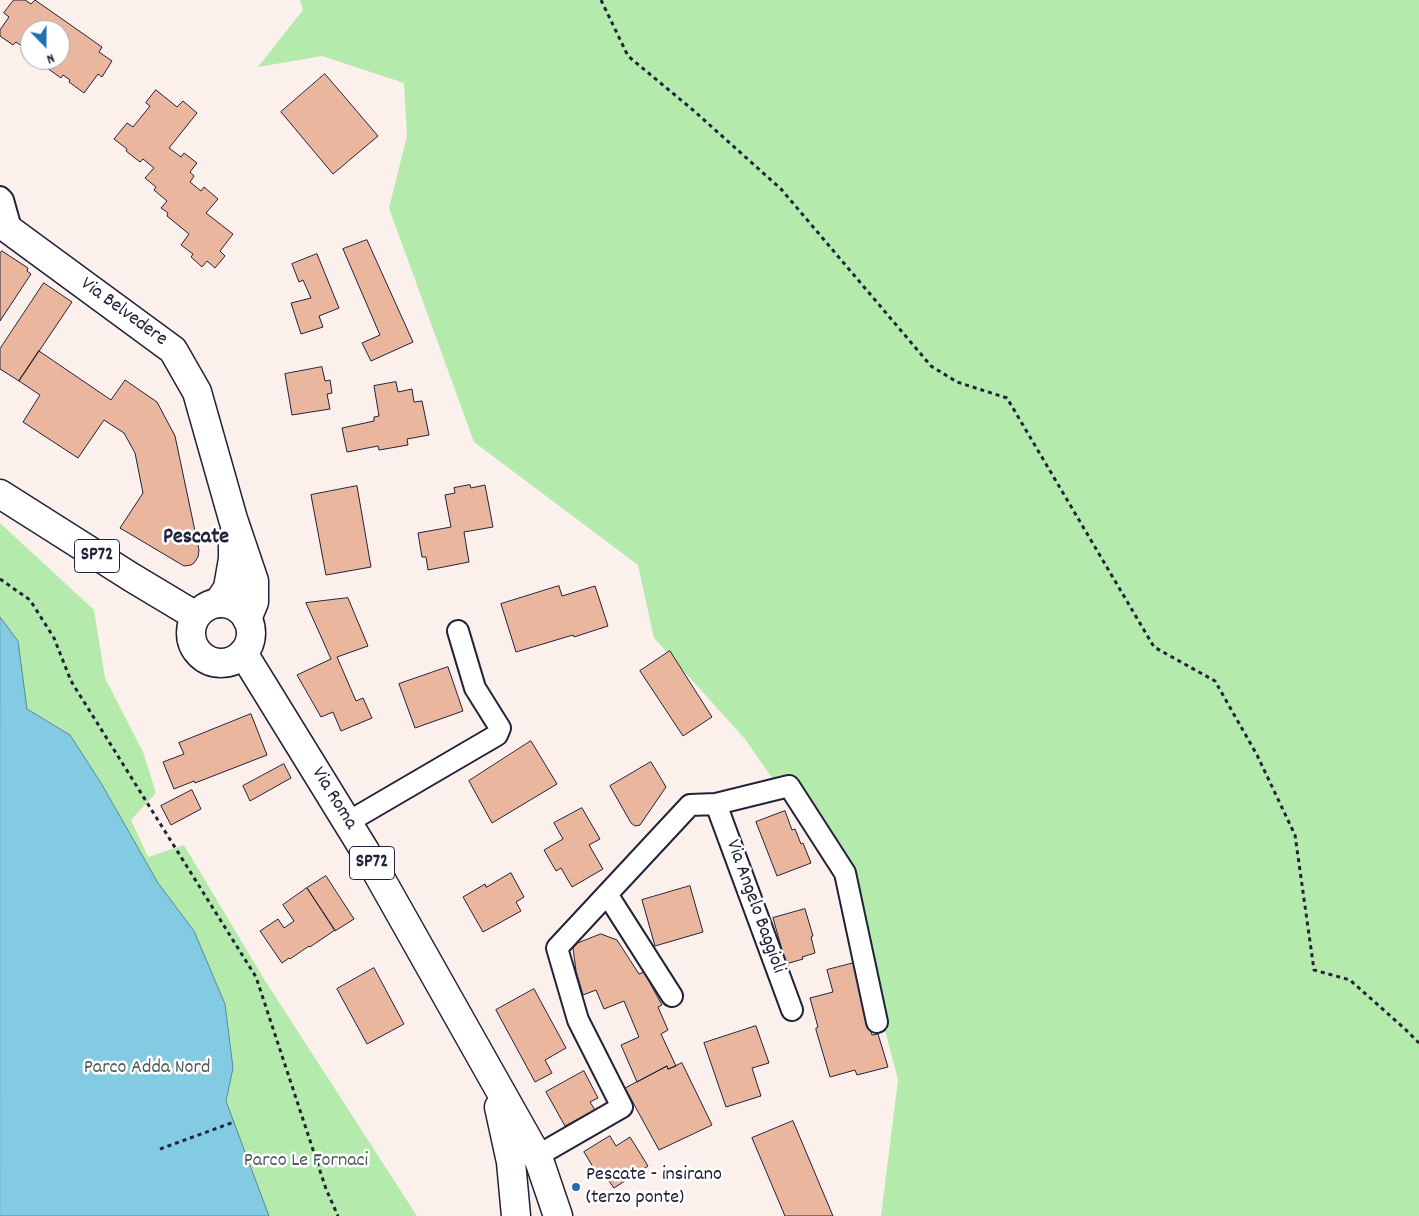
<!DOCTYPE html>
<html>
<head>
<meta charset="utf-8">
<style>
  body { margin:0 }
  #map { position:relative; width:1419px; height:1216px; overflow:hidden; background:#fbf0eb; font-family:Dekko,sans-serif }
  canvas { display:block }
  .north { position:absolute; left:20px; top:20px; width:50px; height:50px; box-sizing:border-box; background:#fff; border:1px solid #a7a7b1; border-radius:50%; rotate:158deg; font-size:14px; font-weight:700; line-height:20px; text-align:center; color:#22223b }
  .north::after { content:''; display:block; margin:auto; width:18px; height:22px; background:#1f6fb2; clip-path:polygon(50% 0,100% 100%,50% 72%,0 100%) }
</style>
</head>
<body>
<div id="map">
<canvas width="1419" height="1216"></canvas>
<div class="north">N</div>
</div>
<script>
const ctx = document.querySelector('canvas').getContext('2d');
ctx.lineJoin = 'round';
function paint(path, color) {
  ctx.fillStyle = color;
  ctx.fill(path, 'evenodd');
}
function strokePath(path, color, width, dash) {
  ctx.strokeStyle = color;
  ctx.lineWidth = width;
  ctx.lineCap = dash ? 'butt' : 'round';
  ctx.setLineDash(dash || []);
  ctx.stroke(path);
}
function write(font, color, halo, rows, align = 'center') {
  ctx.font = font + ' Dekko,sans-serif';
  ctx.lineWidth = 5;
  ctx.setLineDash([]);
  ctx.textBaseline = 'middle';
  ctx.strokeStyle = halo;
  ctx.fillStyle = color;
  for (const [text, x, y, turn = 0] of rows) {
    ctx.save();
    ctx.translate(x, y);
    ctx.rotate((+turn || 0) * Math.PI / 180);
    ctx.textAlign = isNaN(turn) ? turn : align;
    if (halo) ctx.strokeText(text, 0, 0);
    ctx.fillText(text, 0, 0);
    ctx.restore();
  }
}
paint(new Path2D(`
  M300,0H1419V1216H881L898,1080L848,888L745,739L654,638L638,565L474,442L389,208L407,136L404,83L322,56L258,67L303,10Z
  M0,523L94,610L105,678L143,752L156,793L131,820L148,857L184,845L264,979L417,1216H0Z`), '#b5eaad');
const water = new Path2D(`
  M0,617L18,641L27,709L70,735L101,783L158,883L194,931L225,1004L233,1068L226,1101L269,1216H0Z`);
paint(water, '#82cbe3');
strokePath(water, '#5c87a0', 1);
const building = new Path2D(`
  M14,0H25L31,4L35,0L102,47L99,52L112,61L102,77L98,74L84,93L69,82L70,80L63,75L61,78L36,60H60V30H30V56L21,49L23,47L16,42L13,45L0,36V30L9,17L4,13Z
  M325,74L378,136L333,174L281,112Z
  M156,90L177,107L183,101L197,113L169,148L181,157L184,153L197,163L190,172L194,176L190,182L201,191L204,187L218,199L206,213L233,234L220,251L225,256L215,268L207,261L202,267L191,257L193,254L181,245L189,234L167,216L168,213L161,208L167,201L154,190L156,187L145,178L154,168L143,159L140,162L126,151L127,149L114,139L127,123L133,127L150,106L146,103Z
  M367,240L413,342L371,361L362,343L380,335L343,249Z
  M2,251L28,268L27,271L31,274L0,321V254Z
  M317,254L339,308L319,316L323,327L301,334L291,303L311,298L303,280L299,282L292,264Z
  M44,283L72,302L19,381L0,369V349Z
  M39,351L111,400L125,380L157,402L175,436L199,550L198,557L194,563L191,565L184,566L120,528L143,493L135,453L124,433L104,420L78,458L23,422L40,395L19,381Z
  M322,367L325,381L330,380L332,393L327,394L330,409L292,415L285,374Z
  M396,382L398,392L412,389L414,402L422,401L429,435L407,439L408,445L379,450L378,446L347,452L342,428L374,421V417L379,416L374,386Z
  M470,485L471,488L485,485L493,527L464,532L469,562L428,570L426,557H422L418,533L451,527L445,495L455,493L454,488Z
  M357,486L371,567L326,575L311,495Z
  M559,586L562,596L595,586L608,626L574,637L573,635L516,652L501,604Z
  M348,598L368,646L337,657L356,701L363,698L372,718L341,731L333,712L321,717L297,675L331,659L306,603Z
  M670,651L712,717L683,736L640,671Z
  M448,667L463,711L415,728L399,684Z
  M251,714L267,755L195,783L194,781L174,789L163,762L184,754L179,743Z
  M531,741L557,784L492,823L469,781Z
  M651,762L666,787L640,825L635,826L631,823L610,786Z
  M284,764L291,778L250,801L243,786Z
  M192,790L201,809L171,825L161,806Z
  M582,808L600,839L589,845L603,869L572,887L561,868L556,871L544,850L563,839L554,823Z
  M785,811L792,830L795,829L801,844L803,843L811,863L777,876L756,822Z
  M511,873L524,897L516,902L521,911L483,932L463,897L485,884L486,887Z
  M326,876L354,919L335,931L307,888Z
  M690,886L703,932L655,946L642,900Z
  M307,888L335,930L310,947L309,946L290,959L289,958L282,963L260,931L278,919L284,928L294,921L283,905Z
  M805,909L813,936L811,937L815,953L802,957L803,959L786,964L773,918Z
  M601,934L617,940L639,974L644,972L662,1005L658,1007L668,1030L661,1034L676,1066L668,1069L667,1066L637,1082L621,1045L639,1037L624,1001L604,1009L596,990L583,995L576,971L573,948L578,943Z
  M854,963L866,1004H863L872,1035L878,1034L888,1067L857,1075L855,1070L830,1077L816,1030V1028L818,1027L810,998L833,992L827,970Z
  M374,968L404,1024L367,1044L337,989Z
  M534,989L566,1048L545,1060L552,1073L535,1082L496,1010Z
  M756,1026L769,1063L752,1068L761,1096L726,1107L704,1043Z
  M682,1063L712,1125L659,1150L625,1088L667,1066L668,1069Z
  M584,1071L598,1098L590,1102L595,1110L565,1126L546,1092Z
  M793,1121L833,1216H785L752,1138Z
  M610,1136L616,1146L630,1137L648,1166L614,1188L604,1174L599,1177L584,1152Z`);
paint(building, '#eab69d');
strokePath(building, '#22223b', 1);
const street = new Path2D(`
  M0,197L3,200L12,232
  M716,804L789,786L845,873L877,1022
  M348,822L497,735L500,728L475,688L458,631
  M607,894L672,996
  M537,1156L622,1107L578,1020L557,948L690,805L716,804L792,1010`);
const secondary = new Path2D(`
  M0,223L173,350L197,392L233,519L254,581V602L247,619
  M218,603L228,588L233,559V536`);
const primary = new Path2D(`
  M0,494L131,577L196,616
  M191 633a30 30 0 1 1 60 0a30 30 0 1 1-60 0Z
  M243,653L365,851L537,1156L540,1163L558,1216
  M499,1107L511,1162L516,1216`);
strokePath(street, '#22223b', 24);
strokePath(secondary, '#22223b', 31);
strokePath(primary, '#22223b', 31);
strokePath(new Path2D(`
  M601,0L628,56L693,110L781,189L931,366L957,382L1007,398L1154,647L1215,681L1257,755L1295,835L1314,970L1350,980L1405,1029L1419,1043
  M0,579L30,600L54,638L71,681L256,977L326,1189L338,1216
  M160,1149L234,1122`), '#22223b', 3, [4, 4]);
strokePath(street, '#fff', 20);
strokePath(secondary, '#fff', 28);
strokePath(primary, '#fff', 28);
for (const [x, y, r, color] of [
  [576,1187,5,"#1f6fb2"]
]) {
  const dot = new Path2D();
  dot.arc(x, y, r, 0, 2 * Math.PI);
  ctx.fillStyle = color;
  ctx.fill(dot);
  strokePath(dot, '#fff', 2);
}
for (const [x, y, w] of [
  [97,556,45],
  [372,863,45]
]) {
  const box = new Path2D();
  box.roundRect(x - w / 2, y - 16.5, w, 33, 4);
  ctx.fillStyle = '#fff';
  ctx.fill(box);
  strokePath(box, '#22223b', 1);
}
write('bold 19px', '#22223b', null, [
  ["SP72",97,556],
  ["SP72",372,863]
]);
write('20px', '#22223b', '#fff', [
  ["Via Belvedere",123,313,36],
  ["Via Roma",333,799,58],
  ["Via Angelo Baggioli",754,907,70]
]);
write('20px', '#4e5e5d', '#fff', [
  ["Parco Adda Nord",147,1069],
  ["Parco Le Fornaci",306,1162]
]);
write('20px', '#22223b', '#fff', [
  ["Pescate - insirano",586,1176],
  ["(terzo ponte)",586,1199]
], 'left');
write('bold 22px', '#22223b', '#fff', [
  ["Pescate",196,539]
]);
</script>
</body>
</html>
